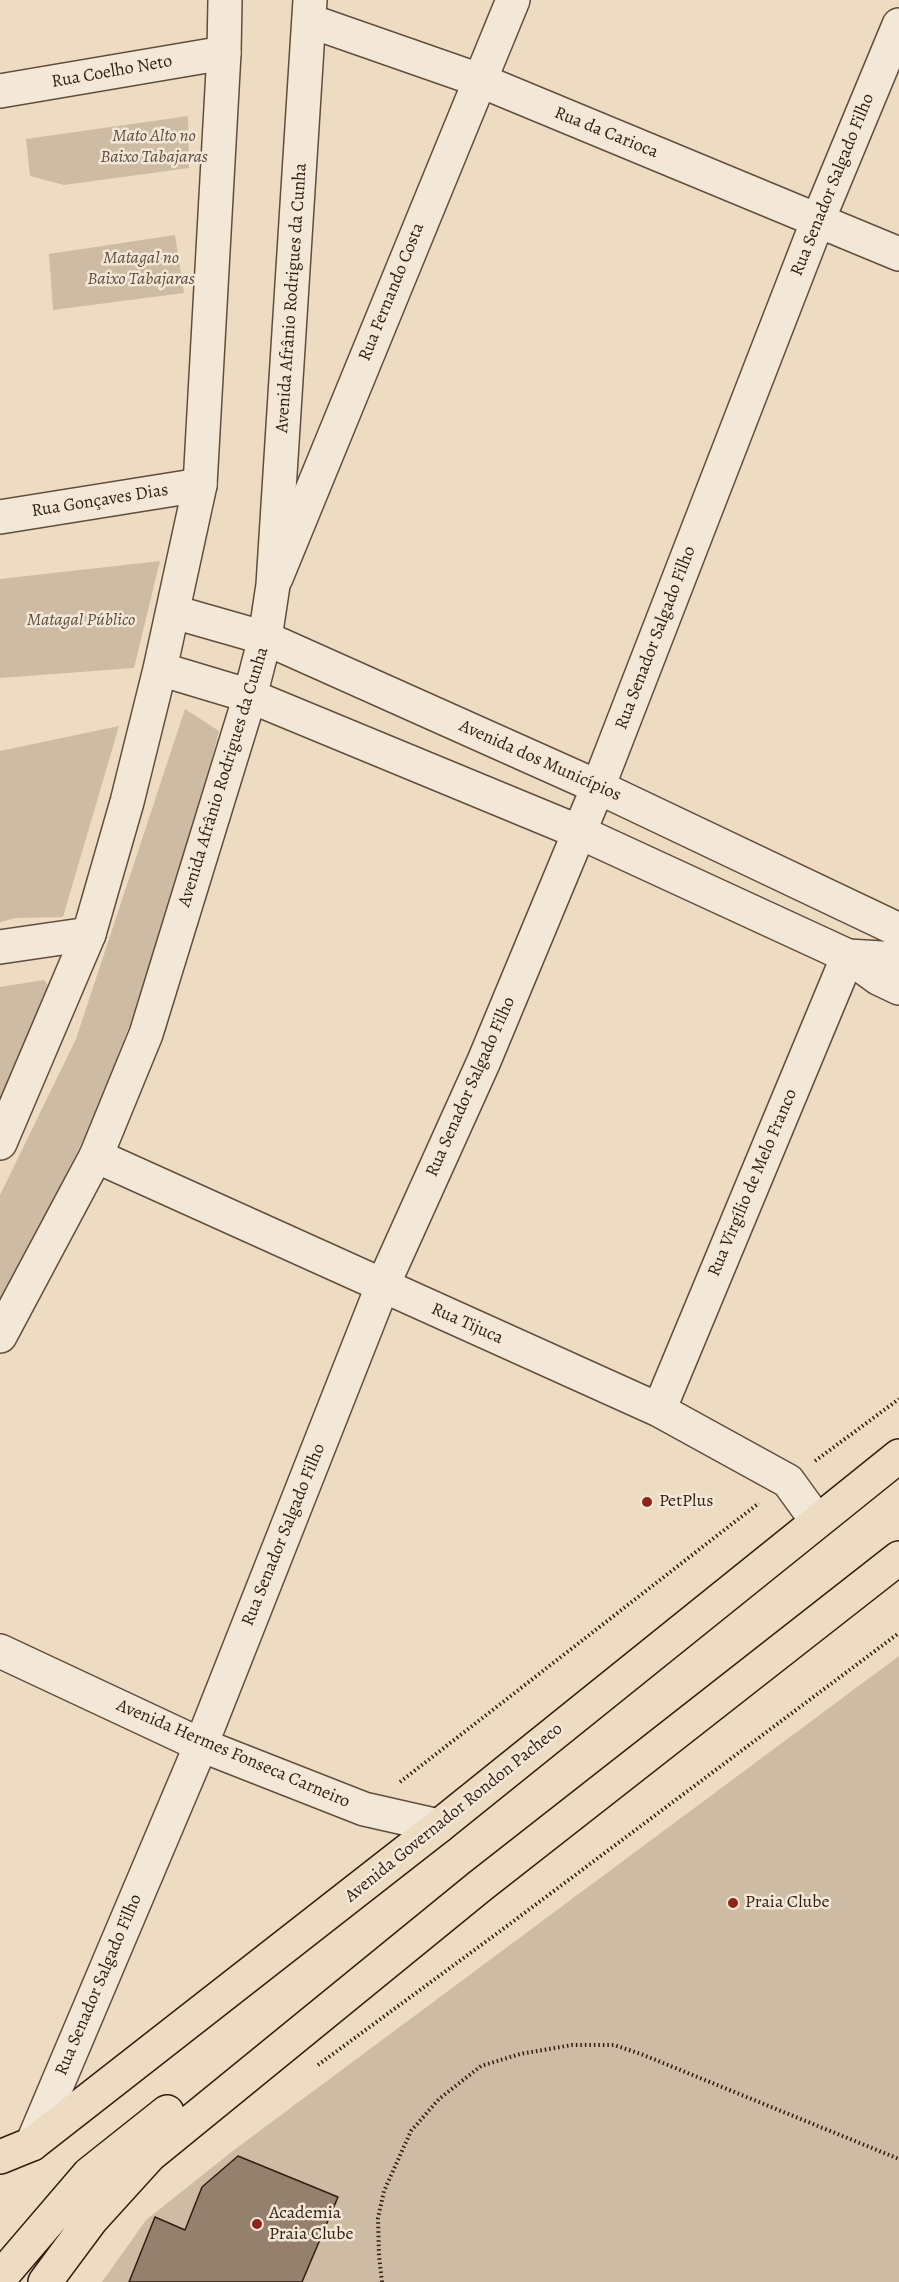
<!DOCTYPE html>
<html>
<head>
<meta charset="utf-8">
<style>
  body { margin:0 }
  canvas { display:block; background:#eddcc1 }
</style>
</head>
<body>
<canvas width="899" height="2282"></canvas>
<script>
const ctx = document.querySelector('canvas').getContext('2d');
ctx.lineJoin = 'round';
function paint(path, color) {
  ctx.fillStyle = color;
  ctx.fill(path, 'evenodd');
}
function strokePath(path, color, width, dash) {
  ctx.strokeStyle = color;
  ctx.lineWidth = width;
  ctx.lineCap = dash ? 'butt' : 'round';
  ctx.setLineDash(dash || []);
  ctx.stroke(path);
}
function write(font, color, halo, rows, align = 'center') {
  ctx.font = font + ' Alegreya,serif';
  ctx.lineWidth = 5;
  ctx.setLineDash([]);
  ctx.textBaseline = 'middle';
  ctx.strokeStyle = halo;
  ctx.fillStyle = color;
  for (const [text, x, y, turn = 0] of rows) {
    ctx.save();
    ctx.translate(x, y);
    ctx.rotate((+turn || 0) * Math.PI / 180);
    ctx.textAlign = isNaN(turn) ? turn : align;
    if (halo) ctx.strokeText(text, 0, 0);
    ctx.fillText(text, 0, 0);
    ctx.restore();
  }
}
paint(new Path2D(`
  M188,116L189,168L64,185L30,176L26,139Z
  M175,235L184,293L53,310L49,254Z
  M160,561L134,668L0,678V579Z
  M185,709L219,731L173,910L96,1114L0,1307V1195L76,1039Z
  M119,726L63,917L16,918L0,922V751Z
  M44,980L51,989L0,1111V987Z
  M899,1656V2282H102L146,2220L234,2150Z`), '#cdbca3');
const building = new Path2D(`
  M238,2156L338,2197L302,2282H129L155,2217L185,2230L202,2187Z`);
paint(building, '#94806d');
strokePath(building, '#331d11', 1.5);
const minor = new Path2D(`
  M310,21L479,80L899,254
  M0,91L224,53
  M0,517L200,485
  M276,578L513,0
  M0,947L89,934
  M96,1156L659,1410L788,1481L817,1521
  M659,1410L848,956L878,978L899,988
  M0,1651L201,1745L364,1809L439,1826
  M32,2144L201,1745L382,1287L484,1061L598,787L818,220L899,25`);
const tertiary = new Path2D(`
  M174,612L265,638L598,787L899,930
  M160,669L250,696L579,832L848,956L899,959
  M0,1143L89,934L127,802L160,669L200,485L224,53L225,0
  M0,1336L96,1156L146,1034L250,696L265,638L273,585L310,0`);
const primary = new Path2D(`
  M0,2157L32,2144L439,1826L899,1456
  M0,2278L89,2174L167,2112
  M45,2282L91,2220L150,2155L480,1886L899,1558`);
strokePath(minor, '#624d3d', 36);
strokePath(tertiary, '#624d3d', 36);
strokePath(primary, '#331d11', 36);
strokePath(new Path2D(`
  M815,1461L899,1399
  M400,1782L759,1503
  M318,2065L503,1929L899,1633
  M382,2282L379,2256L378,2218L384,2191L411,2131L439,2099L481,2066L520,2054L572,2045H614L641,2054L899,2159`), '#331d11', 4, [1.5, 3]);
strokePath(minor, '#f3e8d7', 33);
strokePath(tertiary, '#f3e8d7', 33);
strokePath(primary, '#eddcc1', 33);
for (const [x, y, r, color] of [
  [647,1502,6,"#8f2418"],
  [733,1903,6,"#8f2418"],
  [257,2224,6,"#8f2418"]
]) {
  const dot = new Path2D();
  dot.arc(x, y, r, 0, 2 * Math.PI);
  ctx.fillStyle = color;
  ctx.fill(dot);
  strokePath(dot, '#f3e8d7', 2);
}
write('18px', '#331d11', '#f3e8d7', [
  ["Rua Coelho Neto",112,72,-10],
  ["Rua da Carioca",606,133,22],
  ["Rua Senador Salgado Filho",833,185,-68],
  ["Rua Fernando Costa",392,292,-68],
  ["Avenida Afrânio Rodrigues da Cunha",292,298,-86],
  ["Rua Gonçaves Dias",100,501,-9],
  ["Rua Senador Salgado Filho",656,638,-69],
  ["Avenida dos Municípios",540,761,24],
  ["Avenida Afrânio Rodrigues da Cunha",224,777,-73],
  ["Rua Senador Salgado Filho",471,1087,-66],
  ["Rua Virgílio de Melo Franco",753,1183,-67],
  ["Rua Tijuca",467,1324,24],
  ["Rua Senador Salgado Filho",284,1535,-68],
  ["Avenida Hermes Fonseca Carneiro",233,1754,23],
  ["Avenida Governador Rondon Pacheco",454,1813,-39],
  ["Rua Senador Salgado Filho",99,1985,-67]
]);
write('italic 18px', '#614d3d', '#f3e8d7', [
  ["Mato Alto no",154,137],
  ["Baixo Tabajaras",154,158],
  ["Matagal no",141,259],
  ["Baixo Tabajaras",141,280],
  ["Matagal Público",81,621]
]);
write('18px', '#331d11', '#f3e8d7', [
  ["PetPlus",659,1502],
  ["Praia Clube",745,1903],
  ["Academia",269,2214],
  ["Praia Clube",269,2235]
], 'left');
</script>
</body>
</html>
